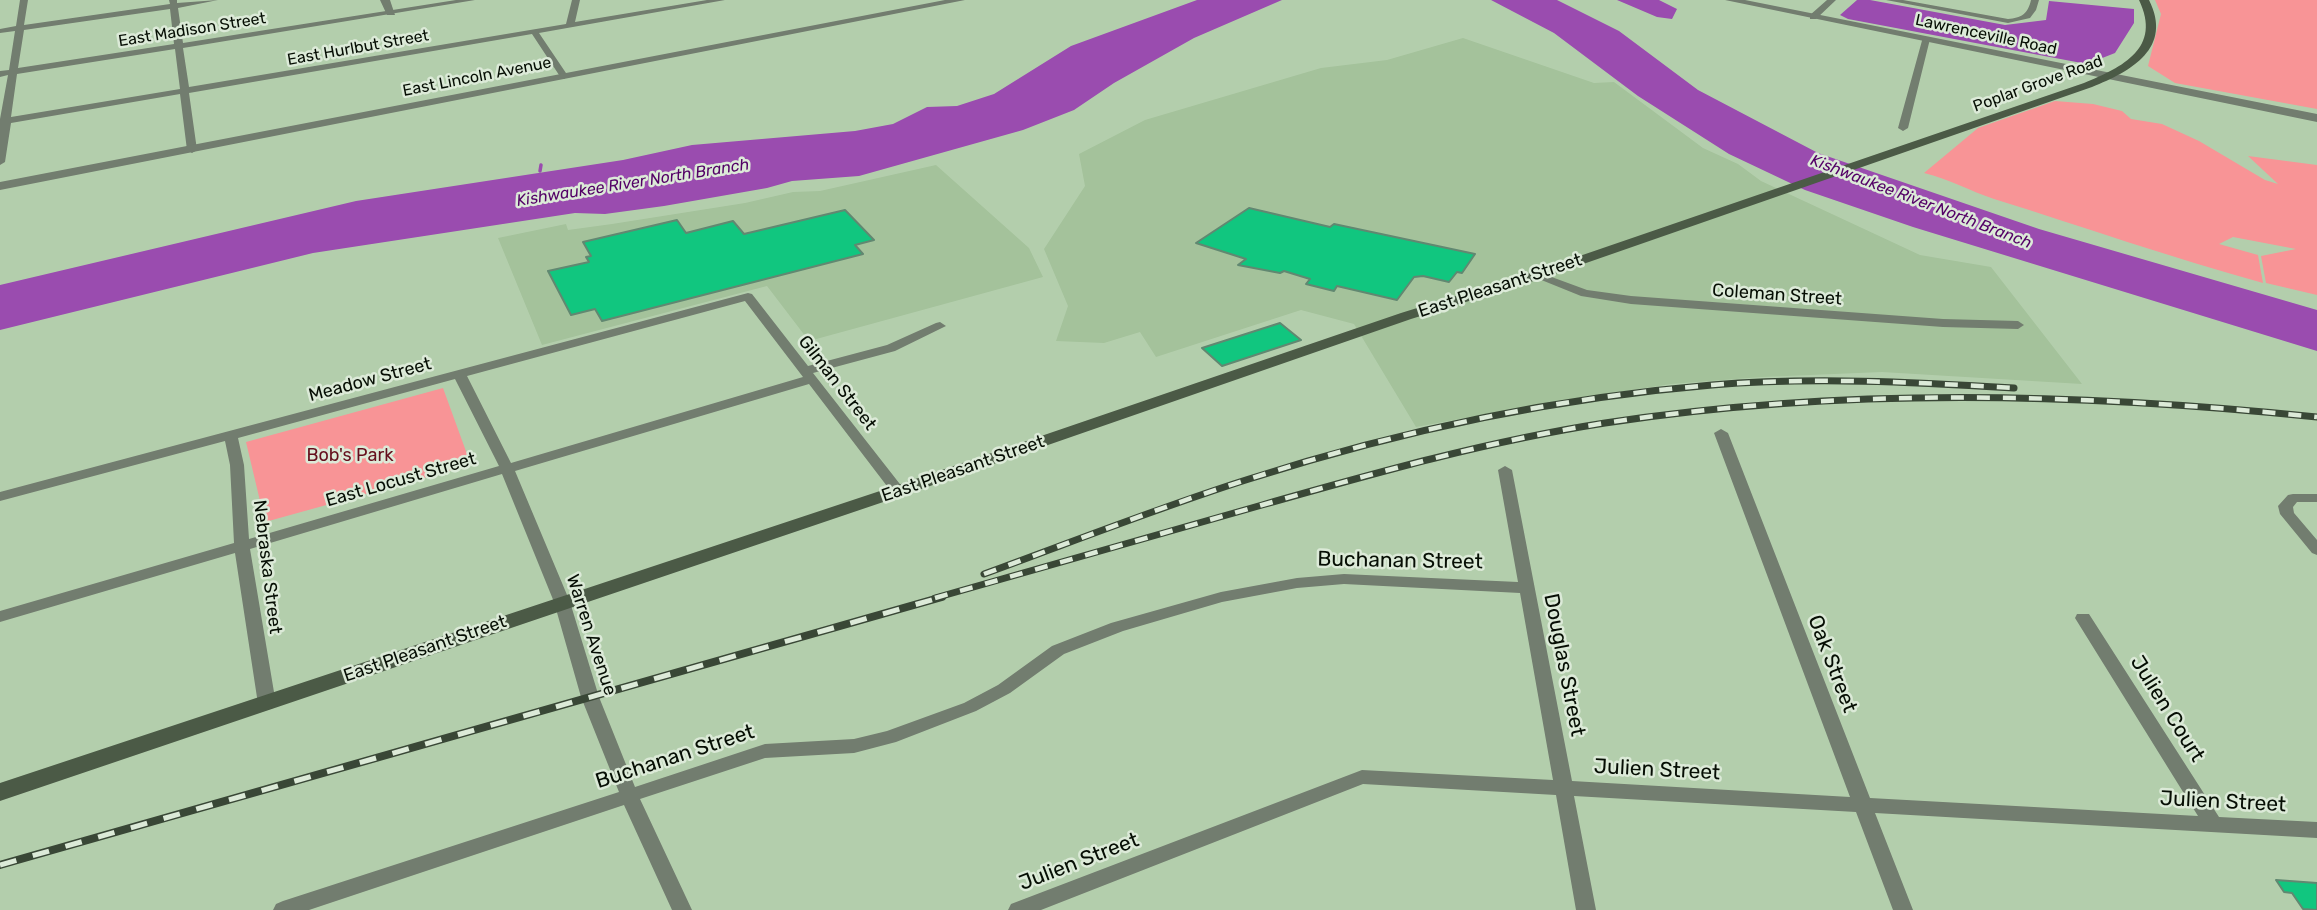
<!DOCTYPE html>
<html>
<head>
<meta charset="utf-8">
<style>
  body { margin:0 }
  canvas { display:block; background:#b3ceac }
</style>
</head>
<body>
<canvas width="2317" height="910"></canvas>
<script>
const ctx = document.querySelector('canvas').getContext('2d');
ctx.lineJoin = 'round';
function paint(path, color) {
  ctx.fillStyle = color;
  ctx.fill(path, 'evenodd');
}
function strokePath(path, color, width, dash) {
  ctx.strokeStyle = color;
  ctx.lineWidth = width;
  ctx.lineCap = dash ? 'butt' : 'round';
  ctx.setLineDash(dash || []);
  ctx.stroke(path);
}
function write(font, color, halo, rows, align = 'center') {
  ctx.font = font + ' Rubik,sans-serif';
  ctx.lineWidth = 5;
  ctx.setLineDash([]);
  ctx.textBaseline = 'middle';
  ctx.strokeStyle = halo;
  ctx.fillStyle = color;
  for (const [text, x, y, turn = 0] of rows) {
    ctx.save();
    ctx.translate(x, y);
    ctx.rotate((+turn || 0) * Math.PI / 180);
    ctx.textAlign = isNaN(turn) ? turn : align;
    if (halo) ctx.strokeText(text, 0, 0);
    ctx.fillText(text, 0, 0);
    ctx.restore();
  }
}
paint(new Path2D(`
  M1463,38L1594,83L1614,82L1703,148L1738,164L1761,181L1920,255L1991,267L2082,384L1882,372L1762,377L1671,384L1535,405L1416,427L1354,324L1301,310L1156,357L1140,332L1104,343L1056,341L1068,306L1044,249L1085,186L1079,154L1145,120L1321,68L1387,60Z
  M936,165L1029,248L1043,277L809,341L767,286L542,345L498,238L566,224L568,230L612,224L745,203L793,192L820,191Z`), '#a4c29b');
paint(new Path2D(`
  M2155,0H2317V109L2175,83L2148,66L2161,14Z
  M2055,101L2093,104L2122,111L2131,119L2162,124L2199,141L2265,180L2278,184L2248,156L2317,165V295L2266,283L2261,256L2296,249L2233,237L2219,244L2258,255L2263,283C2172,258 2084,227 1994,199C1970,191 1949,179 1924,173L1978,128Z
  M443,388L471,465L265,522L246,442Z`), '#f89496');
paint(new Path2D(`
  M1197,0H1282L1194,38L1114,83L1074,110L1023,130L859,176L792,181L767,188L664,206L605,214L575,213L313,253L0,330V285L356,201L623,160L692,145L855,131L893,124L927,107L957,106L994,94L1071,46Z
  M1491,0H1557L1619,31L1698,90L1818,153L2039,229L2317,310V351L1913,227L1805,190L1729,154L1638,96L1554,33Z
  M1617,0H1659L1677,9L1672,19L1657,17Z
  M1857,0H1870L2005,25L2046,20L2049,1L2134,9V23L2115,53L2087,64L1848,19L1840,15Z`), '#9a4caf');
strokePath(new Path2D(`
  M540,171L541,165`), '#9a4caf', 3.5);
const building = new Path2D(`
  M1249,208L1330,227L1334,224L1475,254L1462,273L1457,272L1449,282L1423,276L1414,277L1397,300L1337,286L1334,291L1306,284L1310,279L1284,271L1280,273L1238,265L1246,259L1196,243Z
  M845,210L874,240L855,245L863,254L602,321L595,309L571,315L548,271L589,262L586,257L591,256L583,242L677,220L686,233L733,221L744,234Z
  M1280,323L1301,340L1222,366L1202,348Z
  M2276,880L2317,883V910L2303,909L2292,893L2284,892Z`);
paint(building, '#11c67f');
strokePath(building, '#618871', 2);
paint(new Path2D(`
  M20,0H28L24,25L170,4L169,0H177V3L218,0L178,8L183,43L456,0H475L183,48L189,87L566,24L572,0H580L575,22L707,0H725L539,33L568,76L564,79L561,78L532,34L189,93L197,150L192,153L187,150L180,94L11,123L5,162L0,165V119L8,75L0,77V71L9,70L15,31L0,33V29L16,26ZM170,9L174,44L18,68L24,30ZM175,49L180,89L11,117L17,74Z
  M1827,0H1836L1816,19H1810V15Z
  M1886,0H1903L2008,19C2021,18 2028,14 2031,0H2039L2036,10L2030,18L2008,23Z
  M1923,37L1930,39L1908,128L1903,131L1898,128Z
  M1538,272L1587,290L1631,296L1943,319L2018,321L2024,325L2018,329L1943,327L1631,304L1581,296L1534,277V273Z
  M748,293L752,294L808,366L887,345L936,323L940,322L946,326L895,351L813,373L903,488L905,491L903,494H893L809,384L515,471L570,602L599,697L635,787L765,744L854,739L887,731L964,703L998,685L1052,646L1111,623L1221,592L1297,578L1344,574L1518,582L1498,470L1505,466L1512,470L1572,781L1850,797L1714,433L1721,429L1728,433L1870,798L2198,816L2075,618L2077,614H2089L2219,817L2317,822V838L1875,813L1913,910H1893L1856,812L1574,796L1596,910H1576L1556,795L1363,784L1041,910H1008L1011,904L1362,770L1553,780L1520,593L1344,584L1297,588L1222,602L1123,631L1064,654L1010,693L976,711L896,742L854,753L765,758L640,799L692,910H672L624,805L309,910H273L276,904L283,901L619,792L581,697L554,602L502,474L250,549L276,704L273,708L267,710L261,708L258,704L235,553L0,622V611L234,543L230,465L225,441L0,501V492ZM745,301L803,377L511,463L467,376ZM455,379L499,466L249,539L244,465L238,438Z
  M2293,494H2317V502H2297L2293,507L2294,513L2317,540V555L2312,553L2280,514L2278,506L2288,495Z`), '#727d6f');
paint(new Path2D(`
  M380,0H390L395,15H387Z
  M945,0H965L0,190V182Z
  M1725,0H1745L2317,114V122Z`), '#727d6f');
paint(new Path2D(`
  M2139,0H2149C2173,48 2132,71 2092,87L1543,278L1411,319L904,495L0,801V783L892,487L1401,313L1533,272L2084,83C2123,67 2162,48 2139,0Z`), '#4b5a46');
const railFar1 = new Path2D(`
  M984,574C1072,542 1160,507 1249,479C1399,431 1554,398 1712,385C1812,377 1913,382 2014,388
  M935,598C1044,567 1153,536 1262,505C1375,473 1488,441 1605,423C1842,387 2080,393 2317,417`);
const rail = new Path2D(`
  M0,865L942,597`);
strokePath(railFar1, '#394736', 7);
strokePath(rail, '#394736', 8);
strokePath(railFar1, '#dcead8', 4.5, [13]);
strokePath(rail, '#dcead8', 5, [17]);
write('16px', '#060e04', '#dcead8', [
  ["East Madison Street",192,30,-9],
  ["Lawrenceville Road",1986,35,12],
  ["East Hurlbut Street",358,48,-10],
  ["East Lincoln Avenue",477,77,-11],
  ["Poplar Grove Road",2038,84,-20]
]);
write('italic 16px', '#530166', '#dcead8', [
  ["Kishwaukee River North Branch",633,183,-9],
  ["Kishwaukee River North Branch",1921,202,21]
]);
write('18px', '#060e04', '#dcead8', [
  ["East Pleasant Street",1500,286,-18],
  ["Coleman Street",1777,295,4],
  ["Meadow Street",370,380,-15],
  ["Gilman Street",837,383,52],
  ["East Pleasant Street",963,469,-19],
  ["East Locust Street",401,480,-16],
  ["Nebraska Street",267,567,83],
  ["Warren Avenue",591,635,72],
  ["East Pleasant Street",425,649,-19]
]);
write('18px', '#650f1d', '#dcead8', [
  ["Bob's Park",350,456]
]);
write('21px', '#060e04', '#dcead8', [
  ["Buchanan Street",1400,561,1],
  ["Oak Street",1832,664,69],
  ["Douglas Street",1564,665,79],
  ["Julien Court",2167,709,58],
  ["Buchanan Street",675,757,-18],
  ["Julien Street",1657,770,3],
  ["Julien Street",2223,802,3],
  ["Julien Street",1079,862,-21]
]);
</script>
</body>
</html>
